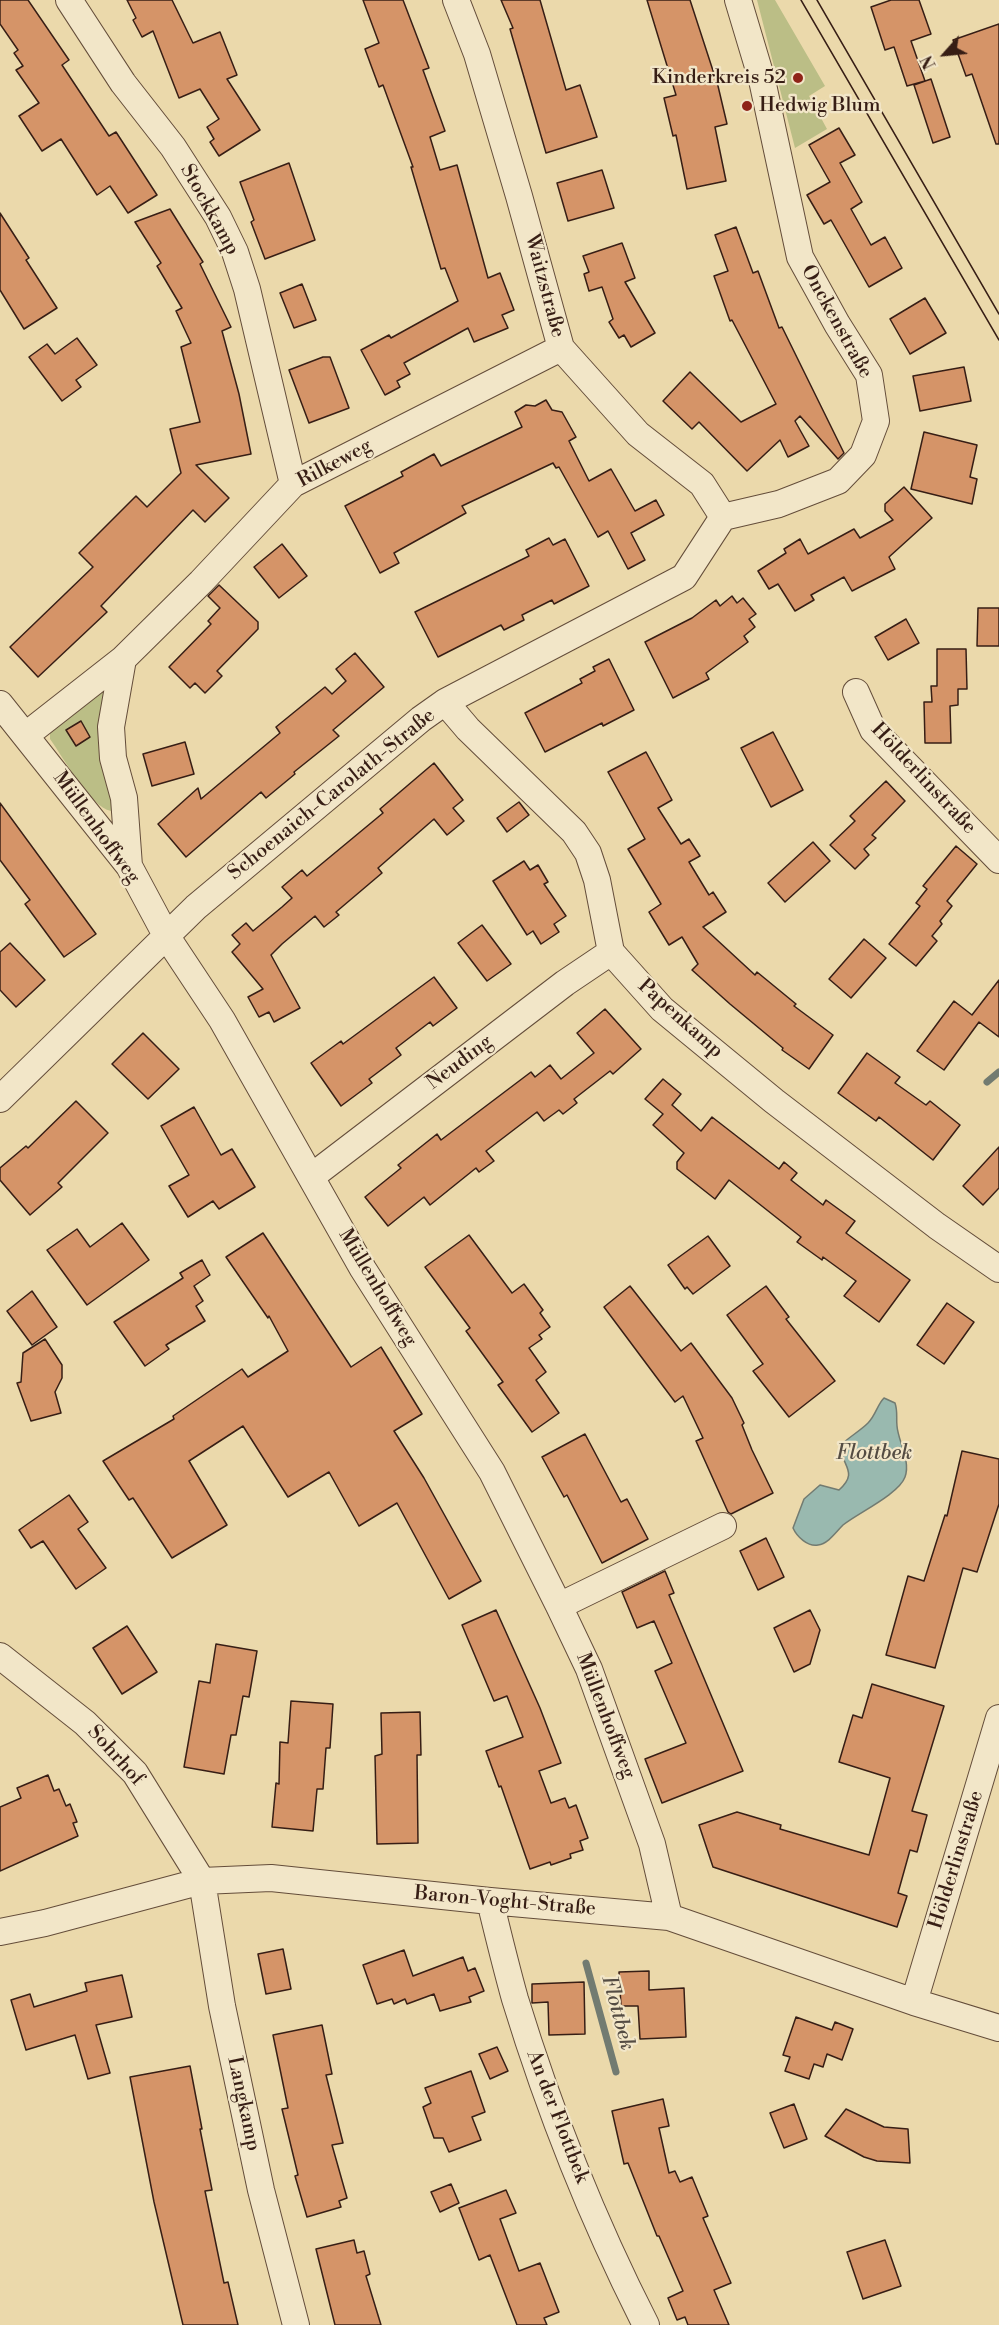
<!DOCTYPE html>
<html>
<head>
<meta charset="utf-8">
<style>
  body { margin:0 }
  #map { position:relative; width:999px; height:2325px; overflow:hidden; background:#ebd9ab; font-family:"Libre Bodoni",serif }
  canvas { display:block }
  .north { position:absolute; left:915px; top:24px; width:60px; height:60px; -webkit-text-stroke:4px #f2e6c8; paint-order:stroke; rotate:243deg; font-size:16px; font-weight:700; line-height:24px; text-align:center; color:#371e15 }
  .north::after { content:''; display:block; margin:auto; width:21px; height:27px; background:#371e15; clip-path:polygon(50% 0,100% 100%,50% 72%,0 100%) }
</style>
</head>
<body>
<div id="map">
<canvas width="999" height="2325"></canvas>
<div class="north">N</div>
</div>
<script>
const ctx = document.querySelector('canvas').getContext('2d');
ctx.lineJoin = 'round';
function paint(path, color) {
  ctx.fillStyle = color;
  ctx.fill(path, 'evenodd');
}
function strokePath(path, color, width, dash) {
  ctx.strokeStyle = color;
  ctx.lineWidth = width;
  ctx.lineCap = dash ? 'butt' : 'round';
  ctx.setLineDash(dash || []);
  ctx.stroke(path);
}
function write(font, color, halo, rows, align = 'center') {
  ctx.font = font + ' "Libre Bodoni",serif';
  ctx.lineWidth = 4.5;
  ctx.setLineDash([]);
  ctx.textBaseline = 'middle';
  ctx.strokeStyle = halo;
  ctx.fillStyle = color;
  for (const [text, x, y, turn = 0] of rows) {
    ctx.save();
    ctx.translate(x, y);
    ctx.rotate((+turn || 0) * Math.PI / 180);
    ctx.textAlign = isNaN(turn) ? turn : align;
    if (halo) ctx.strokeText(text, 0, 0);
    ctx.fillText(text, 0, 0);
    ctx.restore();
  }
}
paint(new Path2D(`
  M757,0H775L825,86L809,96L827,129L795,148Z
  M106,688L118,807L111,811C90,807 63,757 50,739V730ZM81,722L90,737L76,745L67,730Z`), '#bbbe86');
const water = new Path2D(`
  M884,1398L895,1403C898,1412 896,1418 897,1426C898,1441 911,1461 905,1477C899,1494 858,1513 843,1525C836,1532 828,1544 818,1545C808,1547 797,1537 793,1528L804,1499L820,1485L839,1490C860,1471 840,1466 841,1445C849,1437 860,1431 868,1423C876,1415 877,1405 884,1398Z`);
paint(water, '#99b9af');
strokePath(water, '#727b71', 1.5);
strokePath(new Path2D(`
  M987,1082L999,1072
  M586,1963L616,2072`), '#727b71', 7);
const building = new Path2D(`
  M0,0H28L69,60L62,65L109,136L116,132L157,195L128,213L110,186L97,195L61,139L42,151L19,116L39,103L16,70L23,66L14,53L18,50L0,24Z
  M127,0H172L193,43L220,32L237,75L227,79L260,130L219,156L210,142L214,139L207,127L219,119L200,89L179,98L153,31L142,37L133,20L136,18Z
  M363,0H403L429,68L423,70L445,131L430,137L440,170L457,165L488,278L500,273L514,310L502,315L508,328L474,342L468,328L404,363L410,374L397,381L400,387L385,395L361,350L389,335L391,338L458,301L445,268L441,269L411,167H413L383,85L379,87L365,49L379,43Z
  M501,0H540L566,90L580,85L597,137L546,153L510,29L513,28Z
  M647,0H690L718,86L727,124L715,127L726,181L687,189L676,135L673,136L664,98L676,95Z
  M891,0H919L931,34L911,41L925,81L907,86L894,47L885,50L871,7Z
  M999,24V144H996L972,74L966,76L953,40Z
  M931,79L950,137L933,143L914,85Z
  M839,128L855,155L840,163L862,202L851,209L871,245L885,237L902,268L869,287L831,220L824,224L807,195L830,182L809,145Z
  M289,163L315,240L265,259L251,222L254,220L240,182Z
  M602,170L614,208L568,221L557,183Z
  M170,209L203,262L200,264L231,327L222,331L239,394L251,454L196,465L229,498L205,522L193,510L101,606L107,612L38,677L10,647L93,567L79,553L136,496L147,507L181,473L170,429L200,422L181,347L191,343L176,311L182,308L157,266L161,263L135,222Z
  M0,213L29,258L26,260L57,308L24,329L0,290Z
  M736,227L753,273L758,271L779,328L782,327L844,453L838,459L800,416L795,421L809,446L788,457L780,440L747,471L699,422L692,429L663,401L690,372L741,422L776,404L732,320L730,321L714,276L728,271L715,235Z
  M622,243L635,278L625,282L655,333L631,347L624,335L619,338L609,322L613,319L602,287L589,291L584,274L589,272L583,256Z
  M302,284L316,320L294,328L280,293Z
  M925,298L946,333L910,354L890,319Z
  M77,338L97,365L76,380L81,387L62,401L29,357L47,344L55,354Z
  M323,357H330L349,408L309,423L289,370Z
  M964,367L971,401L920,411L913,376Z
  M546,400L552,410L562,412L576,437L569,441L589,481L611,469L635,511L656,500L664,515L631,533L645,560L628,569L608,531L598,537L559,467L556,468L553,463L462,506L466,513L394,553L399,563L380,573L345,506L403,476L401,472L434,454L441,466L522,427L515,412L526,405L535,406Z
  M924,432L977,445L970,477L977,479L972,504L911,489Z
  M904,487L932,518L889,557L895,569L852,591L844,577L811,595L814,600L795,611L778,584L769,589L758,571L786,553L784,549L800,539L808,554L854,529L860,538L893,520L885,511V504Z
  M549,538L553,545L565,539L589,586L554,604L552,600L522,615L524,620L504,630L501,625L438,657L415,612L529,556L526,550Z
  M282,544L307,576L279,598L254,567Z
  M219,585L258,622V629L217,671L222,676L205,693L195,683L190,688L169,667L211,624L208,621L220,608L208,596Z
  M732,596L737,603L743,598L756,614L749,619L755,627L744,636L748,642L706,673L709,679L673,698L645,642L692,618L716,600L720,606Z
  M978,608H999V646H977Z
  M906,619L919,643L888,660L875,637Z
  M937,649H966L967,689H958V705L950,706L951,743H925L924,702H932L931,686H937Z
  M355,653L384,687L333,730L339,736L294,772L295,774L266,798L261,792L186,857L158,824L198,788L201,799L280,733L276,727L325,687L332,694L346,681L336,669Z
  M609,659L634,710L603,726L602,723L545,752L525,713L582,683L580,679L595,671L593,667Z
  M81,721L90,737L76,746L66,730Z
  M773,732L803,790L771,807L741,748Z
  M185,742L194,774L152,786L143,754Z
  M646,752L672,800L658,808L681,844L689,839L700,856L689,862L709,895L713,892L726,912L703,927L755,975L757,972L796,1004L794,1006L833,1035L809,1069L782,1050L783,1048L730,1004L692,970L698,964L682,937L669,945L649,912L661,904L628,849L645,839L608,772Z
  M434,763L463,800L453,808L464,821L447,835L434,819L378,868L382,873L336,912L339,915L324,927L315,916L282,944L271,955L300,1008L274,1022L269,1012L259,1017L248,997L263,989L232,952L240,944L232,935L246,923L253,931L282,907L292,898L282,887L302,870L307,876L383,813L380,809Z
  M886,781L905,801L872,835L876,838L864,849L869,855L855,869L830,845L855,821L850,816Z
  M519,802L529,815L507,832L497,818Z
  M0,803L96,934L64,957L25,904L30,900L0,860Z
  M813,842L830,861L785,902L768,883Z
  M956,846L977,864L947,901L952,906L940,921L942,924L932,936L937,941L916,966L889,944L920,906L916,903L927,889L923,886Z
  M524,861L530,870L538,865L548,882L544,884L566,916L554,924L559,932L541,944L533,931L527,935L493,881Z
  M482,925L511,964L487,981L458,943Z
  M864,939L886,958L851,998L829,979Z
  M10,943L45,980L16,1007L0,990V952Z
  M434,977L457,1008L433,1026L430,1022L396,1048L401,1055L369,1079L372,1083L341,1106L311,1063L341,1041L343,1044Z
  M999,980V1037L979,1022L944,1070L917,1051L954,1001L972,1015Z
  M605,1009L641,1049L613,1074L610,1071L574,1099L577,1103L563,1114L559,1110L544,1121L537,1112L486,1151L494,1161L479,1172L476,1168L430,1205L424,1197L388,1226L365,1197L401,1168L398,1165L437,1134L441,1140L531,1072L535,1077L550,1065L561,1079L594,1053L577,1033Z
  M143,1033L179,1069L148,1099L112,1064Z
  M867,1053L900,1077L895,1083L926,1105L930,1101L960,1125L933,1160L879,1117L876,1121L838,1093Z
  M663,1079L681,1094L672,1105L701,1131L712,1117L779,1169L784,1162L797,1173L791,1180L823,1205L826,1200L855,1221L846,1233L910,1280L879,1322L844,1296L856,1281L823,1257L822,1260L797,1242L801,1237L729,1180L715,1199L677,1169V1162L684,1153L653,1125L663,1114L645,1099Z
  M76,1101L108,1133L58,1183L62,1187L30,1215L0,1180V1168L26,1146L28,1148Z
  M194,1107L221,1155L232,1149L255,1187L219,1209L213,1201L188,1217L169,1186L189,1175L161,1126Z
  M999,1147V1188L983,1205L963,1186Z
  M122,1223L149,1260L87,1305L47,1250L77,1229L90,1247Z
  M263,1233L351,1367L381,1347L422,1414L394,1431L424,1478L481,1581L449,1599L397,1503L359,1526L329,1472L288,1497L243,1426L189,1461L227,1525L172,1558L133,1498L129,1500L103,1461L174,1419L173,1416L242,1369L248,1377L288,1351L269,1316L268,1318L226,1257Z
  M469,1235L512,1293L524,1284L543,1310L540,1313L550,1327L539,1335L542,1339L529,1348L546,1372L536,1380L559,1413L532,1432L498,1385L503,1382L466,1331L470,1328L425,1267Z
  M708,1236L730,1266L693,1294L687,1287L685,1289L668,1265Z
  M202,1260L210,1275L194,1286L203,1301L196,1306L205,1321L166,1345L169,1349L145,1366L114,1322L183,1278L180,1273Z
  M630,1286L681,1351L691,1343L732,1398L744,1423L742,1425L752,1450L773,1493L731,1514L728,1512L696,1441L703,1438L683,1396L675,1402L604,1307Z
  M766,1286L789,1317L786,1319L835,1381L789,1417L753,1371L763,1364L727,1315Z
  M32,1291L57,1327L32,1345L7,1311Z
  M947,1303L974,1322L944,1364L917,1345Z
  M45,1339L62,1365V1378L55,1392L61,1413L31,1421L17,1383L21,1382L23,1353Z
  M585,1434L621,1502L627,1499L648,1539L602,1563L567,1495L564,1497L542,1457Z
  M962,1451L999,1459V1504L977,1572L963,1568L935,1668L886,1655L908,1576L924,1581L945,1515L947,1516Z
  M69,1495L88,1522L78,1529L106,1568L76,1589L43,1541L31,1548L19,1530Z
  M766,1538L784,1577L758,1590L740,1551Z
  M665,1571L674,1593L669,1595L743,1771L662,1803L645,1759L686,1743L655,1671L672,1663L654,1621L637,1628L622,1592Z
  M496,1610L540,1708L561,1763L539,1771L551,1803L565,1798L569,1808L576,1805L588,1838L580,1841L583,1850L570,1854L571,1858L551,1865L550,1862L530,1869L501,1786L499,1787L486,1751L523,1737L507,1696L494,1701L462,1625Z
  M810,1610L820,1630L810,1664L794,1672L774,1628Z
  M127,1626L157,1672L122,1694L93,1648Z
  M216,1644L257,1651L249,1697L243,1696L236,1735H231L224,1774L184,1767L199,1681L210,1683Z
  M872,1684L944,1706L912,1811L927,1815L917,1852L910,1850L898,1893L907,1896L897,1927L713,1867L699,1825L737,1812L781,1825L780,1829L869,1855L890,1778L839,1762L853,1715L862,1718Z
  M291,1701L333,1704L330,1748H326L323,1789H317L313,1831L272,1827L276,1783L279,1784L280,1742L288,1743Z
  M420,1712L421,1755H417L418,1843L377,1844L375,1756L382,1754L381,1713Z
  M48,1775L54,1791L59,1789L66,1806L70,1804L77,1822L73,1823L78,1836L0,1871V1807L21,1798L17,1788Z
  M283,1949L291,1989L266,1994L258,1954Z
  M404,1950L413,1976L463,1957L468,1971L475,1968L484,1991L469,1997L471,2002L440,2011L434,1994L407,2004L405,1999L394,2004L392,1999L377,2004L363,1965Z
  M649,1971V1990L684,1988L686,2037L640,2039L638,2006H621L619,1972Z
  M122,1975L132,2017L96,2025L110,2073L88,2079L75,2035L26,2050L11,2000L30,1994L34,2007L87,1991L85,1983Z
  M584,1982L585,2034L549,2035L548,2002L532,2003V1984Z
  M796,2017L832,2030L835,2022L853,2029L842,2060L827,2054L823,2067L814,2064L809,2079L785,2071L790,2057L783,2055Z
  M322,2025L332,2074L326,2075L343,2143L332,2145L347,2198L339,2201L341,2207L307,2217L295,2176L298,2175L282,2109L288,2108L273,2035Z
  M497,2047L508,2071L490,2079L479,2054Z
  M190,2066L202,2129H200L212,2190L205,2191L224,2283L228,2282L238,2325H183L154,2202L130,2077Z
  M471,2071L485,2112L472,2117L481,2140L449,2152L443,2138H434L423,2107L431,2103L425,2088Z
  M663,2099L669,2126L659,2128L669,2173L675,2171L680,2182L692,2177L708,2216L703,2218L731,2283L714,2290L729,2325H688L685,2317L677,2320L668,2298L683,2291L659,2236H657L628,2163L624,2164L612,2111Z
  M794,2104L807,2139L784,2148L770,2113Z
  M846,2109L884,2127L908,2129L910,2163L877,2161L864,2157L825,2136Z
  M451,2184L459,2203L440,2212L431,2192Z
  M506,2190L516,2213L500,2219L519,2271L540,2263L559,2312L544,2318L547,2325H517L490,2255L479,2260L459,2208Z
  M354,2240L357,2253L364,2251L370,2274L366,2276L381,2325H335L316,2249Z
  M885,2240L901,2286L863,2299L847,2252Z`);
paint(building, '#d59468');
strokePath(building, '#371e15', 1.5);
const minor = new Path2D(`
  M69,0L123,83L173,147L218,217L235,252L247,289L293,484
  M456,0L477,54L519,196L561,348L638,434L702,484L723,517
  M723,517L779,504L838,481L863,455L876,421L869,375L837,324L800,257L762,80L738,0
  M123,659L111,727L113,758L124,798L129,866
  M856,692L873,730L999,860
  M445,702L468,729L574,832L588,853L597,880L611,952L662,1009L774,1101L937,1226L999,1269
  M0,704L129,866L167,937L222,1020L363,1269L492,1472L559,1606L589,1669L652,1844L669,1917
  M26,735L123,659L201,582L293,484L561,348
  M0,1099L196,907L421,719L445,702L684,577L723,517
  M311,1177L565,983L611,952
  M559,1606L723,1526
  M0,1656L85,1723L135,1773L202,1881L222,2006L261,2190L296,2325
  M490,1901C498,1934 506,1967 515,1999C549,2110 593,2221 646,2325
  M0,1932L45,1923L202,1881L271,1878L490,1901L669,1917L914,2002L999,2028
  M914,2002L999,1718`);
strokePath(minor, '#644d3a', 28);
strokePath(minor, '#f2e6c8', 26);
strokePath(new Path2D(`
  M801,0L999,340
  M817,0L999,314`), '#371e15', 1.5);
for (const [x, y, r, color] of [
  [798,78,6,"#8f2418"],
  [747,106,6,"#8f2418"]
]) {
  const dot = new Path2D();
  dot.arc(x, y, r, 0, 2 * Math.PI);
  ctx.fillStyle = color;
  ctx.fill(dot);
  strokePath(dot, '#f2e6c8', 2);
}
write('20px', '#371e15', '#f2e6c8', [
  ["Kinderkreis 52",786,78],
  ["Hedwig Blum",759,106,"left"]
], 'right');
write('20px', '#371e15', '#f2e6c8', [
  ["Stockkamp",209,210,61],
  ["Waitzstraße",544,286,75],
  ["Onckenstraße",836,322,61],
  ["Rilkeweg",335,464,-28],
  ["Hölderlinstraße",923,779,47],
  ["Schoenaich-Carolath-Straße",332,795,-39],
  ["Müllenhoffweg",96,828,54],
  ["Papenkamp",680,1019,42],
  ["Neuding",460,1063,-37],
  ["Müllenhoffweg",377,1288,59],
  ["Müllenhoffweg",605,1716,69],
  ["Sohrhof",115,1756,48],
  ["Hölderlinstraße",957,1860,-73],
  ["Baron-Voght-Straße",505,1902,5],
  ["Langkamp",243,2104,78],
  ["An der Flottbek",557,2117,69]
]);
write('italic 21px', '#544c43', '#f2e6c8', [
  ["Flottbek",874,1454],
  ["Flottbek",617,2013,75]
]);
</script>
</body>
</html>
